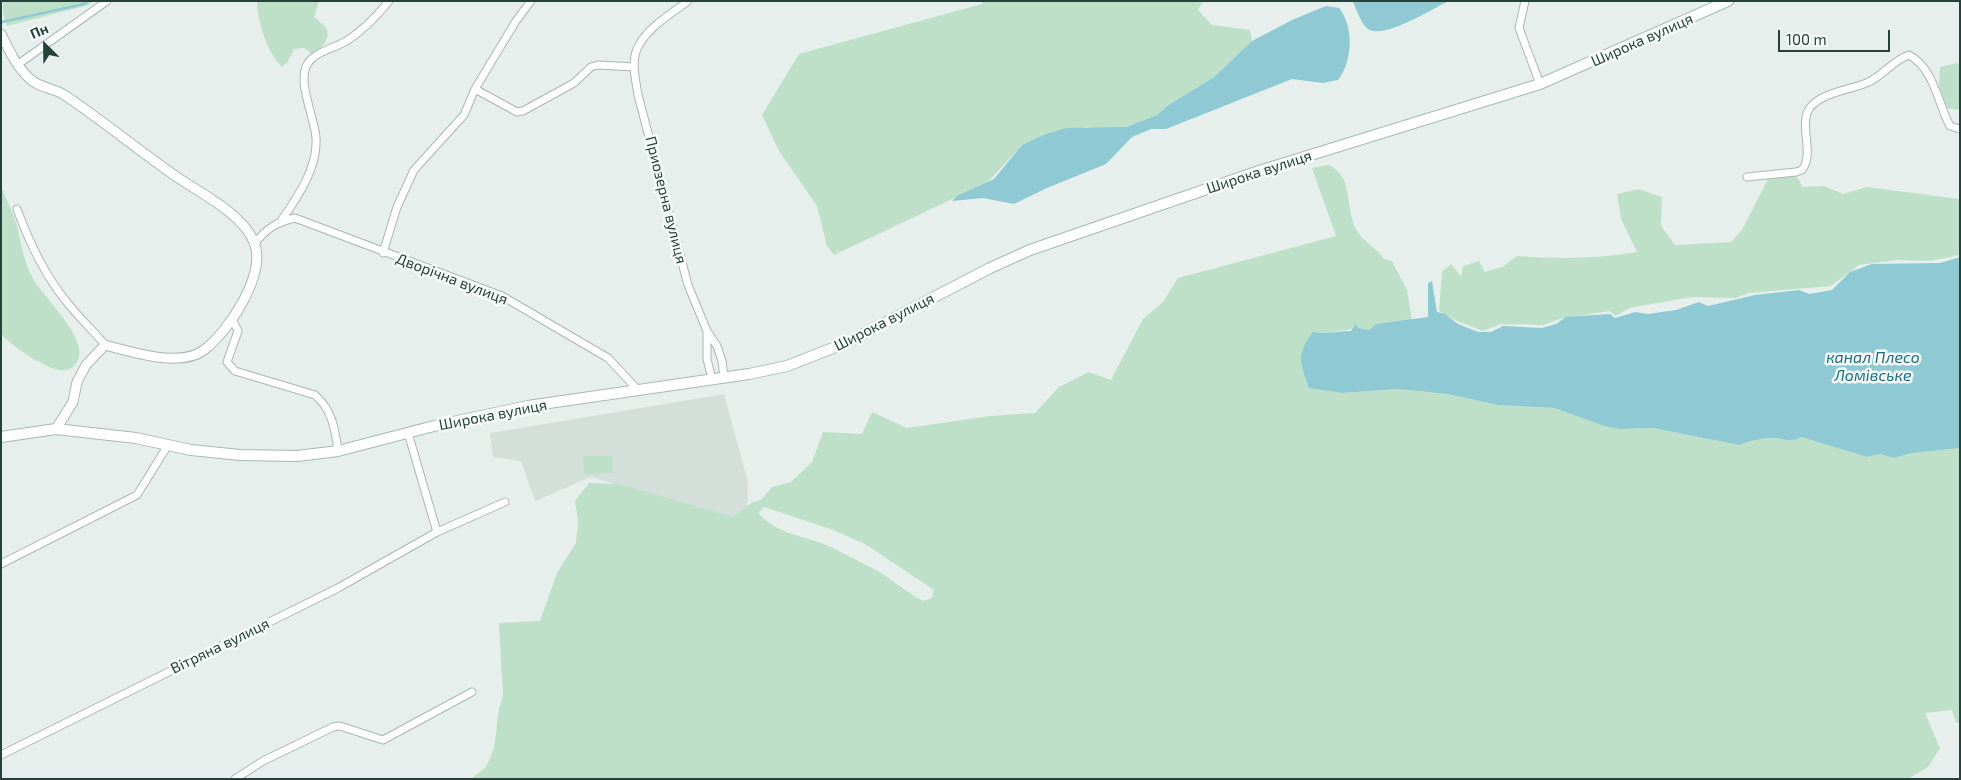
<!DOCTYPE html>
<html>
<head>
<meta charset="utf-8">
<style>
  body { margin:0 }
  #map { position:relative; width:1961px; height:780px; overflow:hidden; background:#e6efeb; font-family:"Exo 2",sans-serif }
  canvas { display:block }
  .frame { position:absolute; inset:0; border:2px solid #24423a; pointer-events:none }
  .north { position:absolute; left:20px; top:20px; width:50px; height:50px; -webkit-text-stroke:4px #f7fbf9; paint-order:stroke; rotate:337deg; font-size:14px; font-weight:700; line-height:20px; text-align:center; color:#24423a }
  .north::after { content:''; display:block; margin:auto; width:18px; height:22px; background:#24423a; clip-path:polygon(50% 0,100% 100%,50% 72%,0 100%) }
  .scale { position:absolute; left:1778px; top:30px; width:112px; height:22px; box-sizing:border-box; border:2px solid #24423a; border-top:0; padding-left:6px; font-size:15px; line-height:18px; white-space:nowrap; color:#24423a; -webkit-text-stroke:4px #f7fbf9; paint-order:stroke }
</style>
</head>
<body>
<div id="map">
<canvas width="1961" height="780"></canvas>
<div class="frame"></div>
<div class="north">Пн</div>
<div class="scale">100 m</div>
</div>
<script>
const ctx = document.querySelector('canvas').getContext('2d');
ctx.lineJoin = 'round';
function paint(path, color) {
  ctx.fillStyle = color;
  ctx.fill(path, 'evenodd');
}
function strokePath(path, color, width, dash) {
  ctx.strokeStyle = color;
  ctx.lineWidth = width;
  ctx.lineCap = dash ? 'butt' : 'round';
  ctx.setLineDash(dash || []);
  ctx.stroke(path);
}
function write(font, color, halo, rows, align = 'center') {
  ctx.font = font + ' "Exo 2",sans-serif';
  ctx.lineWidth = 5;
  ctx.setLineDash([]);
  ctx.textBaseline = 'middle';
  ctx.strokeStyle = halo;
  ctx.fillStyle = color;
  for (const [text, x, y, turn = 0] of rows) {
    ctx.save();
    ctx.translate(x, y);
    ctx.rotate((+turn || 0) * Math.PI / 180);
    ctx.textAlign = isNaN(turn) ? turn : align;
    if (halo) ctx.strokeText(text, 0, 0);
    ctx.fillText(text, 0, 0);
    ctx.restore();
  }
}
paint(new Path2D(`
  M724,394L748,482L747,522L591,477L535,501L521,461L493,457L490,433Z`), '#d4dfda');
paint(new Path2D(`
  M3,1H93L89,5L7,26L3,13Z
  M257,1H319L314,17C317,20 323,24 326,28C332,38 321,50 312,54L304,48L294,49L287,63L282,67C268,54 257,21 257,1Z
  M982,1H1203L1198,10L1212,25L1250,30L1252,41L1214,77L1167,106L1157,115L1126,127L1099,129L1086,127L1022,145L988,182L834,255L827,246L817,206L779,151L762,115L799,54L982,4Z
  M1957,63L1960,65V110L1947,108L1939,86L1940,67Z
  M1329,165C1356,178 1343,212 1359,234C1366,243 1377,249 1384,259L1392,261L1407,290L1412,320L1376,324L1369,330C1362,326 1331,332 1322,334L1343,393L1397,389L1447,394L1498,405L1554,408L1604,426L1620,429L1653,428L1739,445C1749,441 1762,438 1774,438C1783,439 1792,443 1801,437L1867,457L1880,454L1894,458L1912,453L1960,448V724L1956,722L1952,710L1925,713L1940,748L1928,767L1908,779H471L486,767L494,749L499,709L503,695L499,623L540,621L557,573L576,543L578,521L575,501L589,483L620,484L733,517L753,502L761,500L772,487L791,482L812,462L823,432L862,434L872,412L907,428L990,416L1035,413L1059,387L1089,372L1111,380L1143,319L1163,302L1178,278L1336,236L1312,168ZM764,507L833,530L865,544L934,590L932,598L923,601C904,591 888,575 868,566C854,559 840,551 826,545C801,535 777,534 758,513Z
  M1796,176L1803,187L1824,186L1843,194L1867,187L1960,199V255L1930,261L1897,260L1859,265L1831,286L1749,293L1736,298L1692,297L1629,308L1616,316L1609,311L1560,319L1544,325L1501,324L1483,331L1457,321L1439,311L1442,272L1451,264L1461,277L1463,266L1479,261L1485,272L1502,267L1517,256C1557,259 1597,259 1637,252L1621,219L1617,194L1638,189L1662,197L1661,226L1675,245L1731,242L1742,230L1768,179Z
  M1,187C7,200 13,213 17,226C21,244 24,261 32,277C41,296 99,346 73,367C68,371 61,371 55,369C39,364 12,346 1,334Z
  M583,456H613V473L584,474Z`), '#bfe0c8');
paint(new Path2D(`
  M1449,1C1433,8 1384,40 1368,29C1361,24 1357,10 1353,2Z
  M1326,6L1339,8C1354,27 1353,61 1338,80L1323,83L1292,79L1166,129H1151L1132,137L1106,164L1047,188L1014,204L983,198L952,201L957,196L994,179L1022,145L1046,134L1066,128L1126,127L1157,115L1167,106L1214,77L1252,41L1294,19Z
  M1960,257V448L1912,453L1894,458L1880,454L1867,457L1801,437C1792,443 1784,439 1774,438C1762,438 1749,441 1739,445L1653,428L1620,429L1604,426L1554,408L1498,405L1447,394L1397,389L1343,393L1309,388C1300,363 1296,354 1313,332C1325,335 1338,331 1351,331L1356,324L1358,328L1369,330L1376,324L1428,317V283L1432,281L1437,312L1445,314L1458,324L1478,332H1491L1503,326L1542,328L1556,324L1566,317L1610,314L1615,318L1635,312L1648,314L1676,310L1699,302L1708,306L1755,295L1799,290L1809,294L1832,290L1850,272L1872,264L1940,263Z`), '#8ec9d4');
strokePath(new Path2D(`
  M2,22L84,4L88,1`), '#8ec9d4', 2.5);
const minor = new Path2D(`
  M688,1C671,14 646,28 637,49C631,63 636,81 638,95L688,285L707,331L717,346L722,361L724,377
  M1525,1L1519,28L1540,84
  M17,65L107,1
  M475,89L517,112L523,111L574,83L591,67L598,65L634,67
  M1747,177L1796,172L1802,170C1814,154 1801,131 1807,113C1814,94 1848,90 1864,84C1882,78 1891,61 1909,55C1934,68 1938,104 1950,126L1960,129
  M17,209C29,242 44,274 66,301C78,317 93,330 105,345
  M281,221C297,198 318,168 316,138C315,118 296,81 308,63C316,51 336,48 348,40C363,30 377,16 389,1
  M255,243C267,228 277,222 295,218L502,296L608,358L637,389
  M383,253L397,207L414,170L464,115L475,89L516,21L531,1
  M233,321L238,331L227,362L235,371L315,395C332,410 335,428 338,451
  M707,331V359L712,379
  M408,433L437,532
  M1,564L137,495L168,445
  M1,755L338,588L437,532L505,502
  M235,779L263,761L333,727L340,726L383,740L472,692`);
const tertiary = new Path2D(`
  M1,34C9,50 16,66 29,78C37,87 53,88 63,94C102,120 138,150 177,177C200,193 243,214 254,242C267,274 229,331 204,350C180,368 132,352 105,345L86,365L77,382L73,402L56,429`);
const secondary = new Path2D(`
  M1,437L56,429L136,438L191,450L240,455L297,456L338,451L434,426L528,406L749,374L787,366L848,342L990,268L1030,250L1259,171L1540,84L1728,1`);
strokePath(minor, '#a8b8b2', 9);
strokePath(tertiary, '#a8b8b2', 11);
strokePath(secondary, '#a4bbb3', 12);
strokePath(minor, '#fff', 7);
strokePath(tertiary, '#fff', 9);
strokePath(secondary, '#fff', 10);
write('15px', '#24423a', '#f7fbf9', [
  ["Широка вулиця",1642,40,-24],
  ["Широка вулиця",1259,172,-18],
  ["Приозерна вулиця",666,200,76],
  ["Дворічна вулиця",452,279,21],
  ["Широка вулиця",884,322,-27],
  ["Широка вулиця",493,415,-11],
  ["Вітряна вулиця",220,646,-26]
]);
write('italic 16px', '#1c6f80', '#f7fbf9', [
  ["канал Плесо",1873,358],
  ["Ломівське",1873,376]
]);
</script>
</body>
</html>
